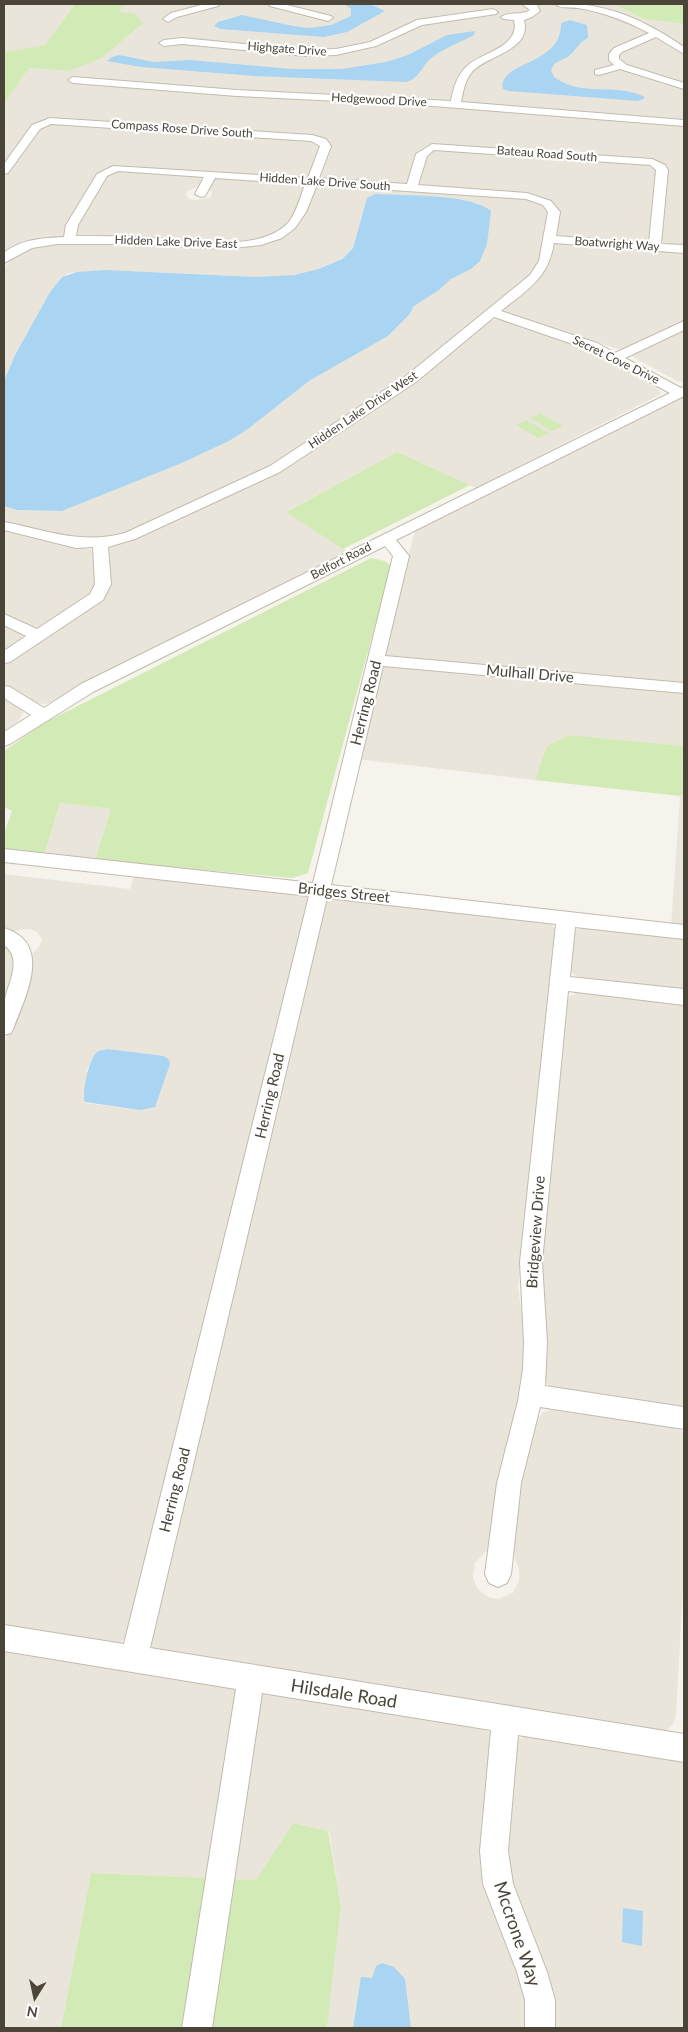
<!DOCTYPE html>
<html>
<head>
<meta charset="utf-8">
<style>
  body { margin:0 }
  #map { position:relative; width:688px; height:2032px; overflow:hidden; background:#f6f3ec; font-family:Lato,sans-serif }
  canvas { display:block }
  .frame { position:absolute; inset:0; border:5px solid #4b4439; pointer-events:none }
  .north { position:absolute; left:10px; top:1972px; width:50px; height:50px; -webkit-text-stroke:4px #fff; paint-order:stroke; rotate:190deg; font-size:14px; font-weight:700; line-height:20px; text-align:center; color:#4b4439 }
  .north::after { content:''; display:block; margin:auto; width:18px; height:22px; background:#4b4439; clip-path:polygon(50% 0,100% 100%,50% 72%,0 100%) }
</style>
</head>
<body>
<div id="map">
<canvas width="688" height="2032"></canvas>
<div class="frame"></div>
<div class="north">N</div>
</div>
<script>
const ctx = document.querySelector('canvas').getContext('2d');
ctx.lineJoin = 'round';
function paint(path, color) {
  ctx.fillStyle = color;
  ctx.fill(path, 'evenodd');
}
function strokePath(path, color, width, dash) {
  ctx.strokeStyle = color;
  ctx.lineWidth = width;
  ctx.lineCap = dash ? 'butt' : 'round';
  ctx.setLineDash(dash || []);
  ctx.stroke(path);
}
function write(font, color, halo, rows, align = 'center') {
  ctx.font = font + ' Lato,sans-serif';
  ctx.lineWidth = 4.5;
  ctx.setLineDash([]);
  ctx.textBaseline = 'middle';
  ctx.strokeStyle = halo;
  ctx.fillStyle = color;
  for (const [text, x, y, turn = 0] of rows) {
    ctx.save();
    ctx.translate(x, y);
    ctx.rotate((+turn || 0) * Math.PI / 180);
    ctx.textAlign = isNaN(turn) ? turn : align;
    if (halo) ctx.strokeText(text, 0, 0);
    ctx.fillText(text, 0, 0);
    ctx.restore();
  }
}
paint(new Path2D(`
  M4,4H75L45,45L4,52Z
  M147,4H614L644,19L684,24V247L665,244L660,240L665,166L432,145L419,151L407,184L321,179L318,175L330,145L327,140L49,119L34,124L4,165V103L29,68L69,71L123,6Z
  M46,123L310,140L321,145L311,175L304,178L122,166L105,169L100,172L73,213L67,235L4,253V177L40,127Z
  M434,149L645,163L657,168L651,241L645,243L559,236L556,234L558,210L555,205L549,200L532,195L421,186L417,183L427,153Z
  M117,170L200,176L201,180L198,187L188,191L186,194L189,199L196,200L211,197L212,192L208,189L213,178L303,184L305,186L291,221L277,231L259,239L220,243L165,239L77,236V225L108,173Z
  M318,184L525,198L542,203L549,210L541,258L529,277L407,377L274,465L122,535L112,538L70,539L4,522V506L17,510L62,511L182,463L229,441L248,429L309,381L388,336L409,315L414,306L439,290L451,279L471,269L461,200L367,198L353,248L342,258L318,269L295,276L256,277L106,270L68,273L62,277L50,292L15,355L4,381V268L12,257L20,252L43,244L121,242L221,248L286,233L300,222L315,186Z
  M557,242L684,251V321L621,350L505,312L504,307L544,271L551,259L553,245Z
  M501,319L571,342L658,389L661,394L476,488L397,452L287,511L347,551L122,663L47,704L32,703L4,685V665L94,606L109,548L241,490L282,469L490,320Z
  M684,329V382L677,381L633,357L635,353Z
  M684,397V685L391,659L384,655L414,534L416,531Z
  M4,529L63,545L90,549L94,552L96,586L95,592L45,627L31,626L4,614Z
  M4,623L17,630L23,635L18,645L4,654Z
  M392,663L684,691V746L569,735L547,746L535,780L357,759L382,665Z
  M4,698L22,709L23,713L18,721L4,731Z
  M684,795V927L671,926L680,797Z
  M60,803L111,809L95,860L44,855Z
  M4,874L130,889L134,875L305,893L309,897L130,1632L119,1645L108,1646L4,1629V1045L31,972L32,954L40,946L42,939L37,932L30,929L13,931L4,929ZM108,1049L164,1056L161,1090L158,1094L157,1102L140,1110L85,1103L83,1095L88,1078L87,1070L93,1057L98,1051Z
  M338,897L541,920L550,923L556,929L558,934L518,1287L524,1330L525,1358L521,1407L496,1489L489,1548L475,1563L473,1577L477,1588L488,1597L499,1599L513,1593L519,1581V1569L511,1548L516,1491L537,1421L543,1412L555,1409L669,1424L684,1433V1568L676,1716L673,1724L664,1733L156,1653L149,1643L325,902L330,899Z
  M589,925L684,936V991L584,979L576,976L571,971L570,964L573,934L577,929Z
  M4,941L10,947L17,963L4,1009Z
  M581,991L684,1003V1408H682L556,1391L547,1384L543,1377L537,1274L566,1002L570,996Z
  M4,1647L478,1725L490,1733L494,1747L521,1968L530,2028H327L341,1906L329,1831L293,1823L256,1880L91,1873L61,2028H4Z
  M529,1734L684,1759V2028H550L548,1996L506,1878L512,1752L519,1739Z`), '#eae5da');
paint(new Path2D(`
  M75,4H147L123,6L119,12L134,13L143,23L100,59L69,71L29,68L4,103V52L45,45Z
  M614,4H684V24L644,19Z
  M540,413L563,426L552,431L530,418Z
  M526,420L549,433L538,438L516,425Z
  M397,452L470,485L343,549L286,512Z
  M371,558L385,561L391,566L308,873L292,878L95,860L111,809L60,803L44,855L4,851V834L12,811L4,807V751L44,723Z
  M569,735L684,746V759L682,762L684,764V795L680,796L535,780L547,746Z
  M293,1823L328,1831L341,1906L327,2028H61L91,1873L256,1880Z`), '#d2eab5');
paint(new Path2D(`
  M344,4H370L385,11L347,32L324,37L221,29L214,26L218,22L242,15L293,26L309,28L331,25L351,16V9Z
  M570,20L587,25L588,38C579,42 577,49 570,55C563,61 554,60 551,70L554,77C582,98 616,82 645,97L643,99L638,101L509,91L503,89C498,60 562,67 561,23Z
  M475,31L474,35C458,44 442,48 428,61C421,69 417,80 406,82L255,76L141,67L107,61L112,57L119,55L154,62L190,60L292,69H342L386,62L408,55L447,35Z
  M375,194C404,196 469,193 491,211L487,244L480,261L471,269L451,279L439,290L414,306L409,315L388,336L309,381L248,429L229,441L182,463L62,511L17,510L4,506V381L15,355L50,292L62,277L77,272L106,270L256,277L295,275L318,269L342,259L353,248L367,198Z
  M108,1049L164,1056L169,1060L170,1064L155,1107L140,1110L85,1102C81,1096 89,1059 96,1053C99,1050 103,1050 108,1049Z
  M623,1908L643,1911L642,1946L622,1942Z
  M382,1963L394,1967L405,1979L411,2028H353L361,1977L372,1978L376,1966Z`), '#a9d4f2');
const minor = new Path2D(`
  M205,4H220L218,6L177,17L168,22L163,19L171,13Z
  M268,4H283L331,16L333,18L328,21L270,6Z
  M522,4L537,5L540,11L532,17L524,20C532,51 487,55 472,72C465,80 463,92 461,102L684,120V126L420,105L237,96L73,83L68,80L73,77L237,90L451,101C453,89 457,75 467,66C482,52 521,47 514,20L503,19L501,17C509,11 521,16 530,10Z
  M555,4C604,1 645,20 684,47V54L656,37L622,52L619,55V59L627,65L684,83V89L620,69L599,75L595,74V70L614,65L609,60V54L614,48L649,33C626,21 603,12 578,8C570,7 561,9 555,4Z
  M493,9L498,12L496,14L422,25L376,46L336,55L306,56L182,44L164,46L159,43L164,40L182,38L306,50L336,49L370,42L417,20Z
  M50,118L312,135L326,139L331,146L319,178L407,184L416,154L432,144L652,159L665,165L668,170L661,244L684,245V253L554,243C548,279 528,289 501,311L597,343L615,353L684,321V330L625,358L681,388L684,387V396L396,540L409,556L385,656L684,683V693L383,666L331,885L684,925V939L575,927L570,977L684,989V1005L568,991L542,1262L547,1342L545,1386L684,1407V1429L540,1407L521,1483L511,1574L507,1583L498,1587L489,1583L485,1574L497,1483L518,1401L523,1369L524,1342L520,1262L556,924L327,898L150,1648L684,1734V1762L518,1735L508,1851L513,1884L547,1972L555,2000V2028H525V2000L517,1972L483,1884L480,1851L491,1730L262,1693L212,2028H182L236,1689L4,1651V1625L124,1644L309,896L4,862V849L313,883L393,556L385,546L93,692L10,744L4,746V732L31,715L4,698V686L10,687L44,708L81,684L670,393L587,349L494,317L416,382L280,472L135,539L108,547L111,584L103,600L10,662L4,663V651L26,636L4,625V614L37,629L90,594L95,584L93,547L76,548L4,530V522C47,530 80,545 125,533L270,466L406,376L530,275L539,261L548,212L543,205L526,199L317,185L306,212L295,228L282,238L261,245L224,249L132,244H57L32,248L4,263V253C20,239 44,238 64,237L66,225L97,174L113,166L308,178L320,146L311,141L51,124L40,129L8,173L4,174V164L32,125ZM434,150L650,165L656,170L649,243L556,236L560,212L551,201L527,193L418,185L427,156ZM118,171L204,177L195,194L201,197L205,196L215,178L305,184C301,196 296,213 288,223C257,255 182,239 142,237C120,236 98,236 76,236L78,225L107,176Z
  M4,928C53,943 26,995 14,1027L11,1033L4,1035C3,1025 2,1013 4,1003C7,985 24,959 4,945Z`);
strokePath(minor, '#c2bbae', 2);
paint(minor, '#fff');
write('12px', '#4b4439', '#fff', [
  ["Highgate Drive",287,49,4],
  ["Hedgewood Drive",379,100,3],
  ["Compass Rose Drive South",182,129,4],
  ["Bateau Road South",547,154,4],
  ["Hidden Lake Drive South",325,182,4],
  ["Hidden Lake Drive East",176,242,2],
  ["Boatwright Way",617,244,4],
  ["Secret Cove Drive",616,360,26],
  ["Hidden Lake Drive West",363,410,-34],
  ["Belfort Road",341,561,-27]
]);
write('15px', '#4b4439', '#fff', [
  ["Mulhall Drive",530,674,5],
  ["Herring Road",366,703,-76],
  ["Bridges Street",344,893,6],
  ["Herring Road",270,1096,-77],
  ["Bridgeview Drive",536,1232,-86],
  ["Herring Road",175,1490,-76]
]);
write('18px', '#4b4439', '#fff', [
  ["Hilsdale Road",344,1694,9],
  ["Mccrone Way",517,1934,71]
]);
</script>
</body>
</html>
